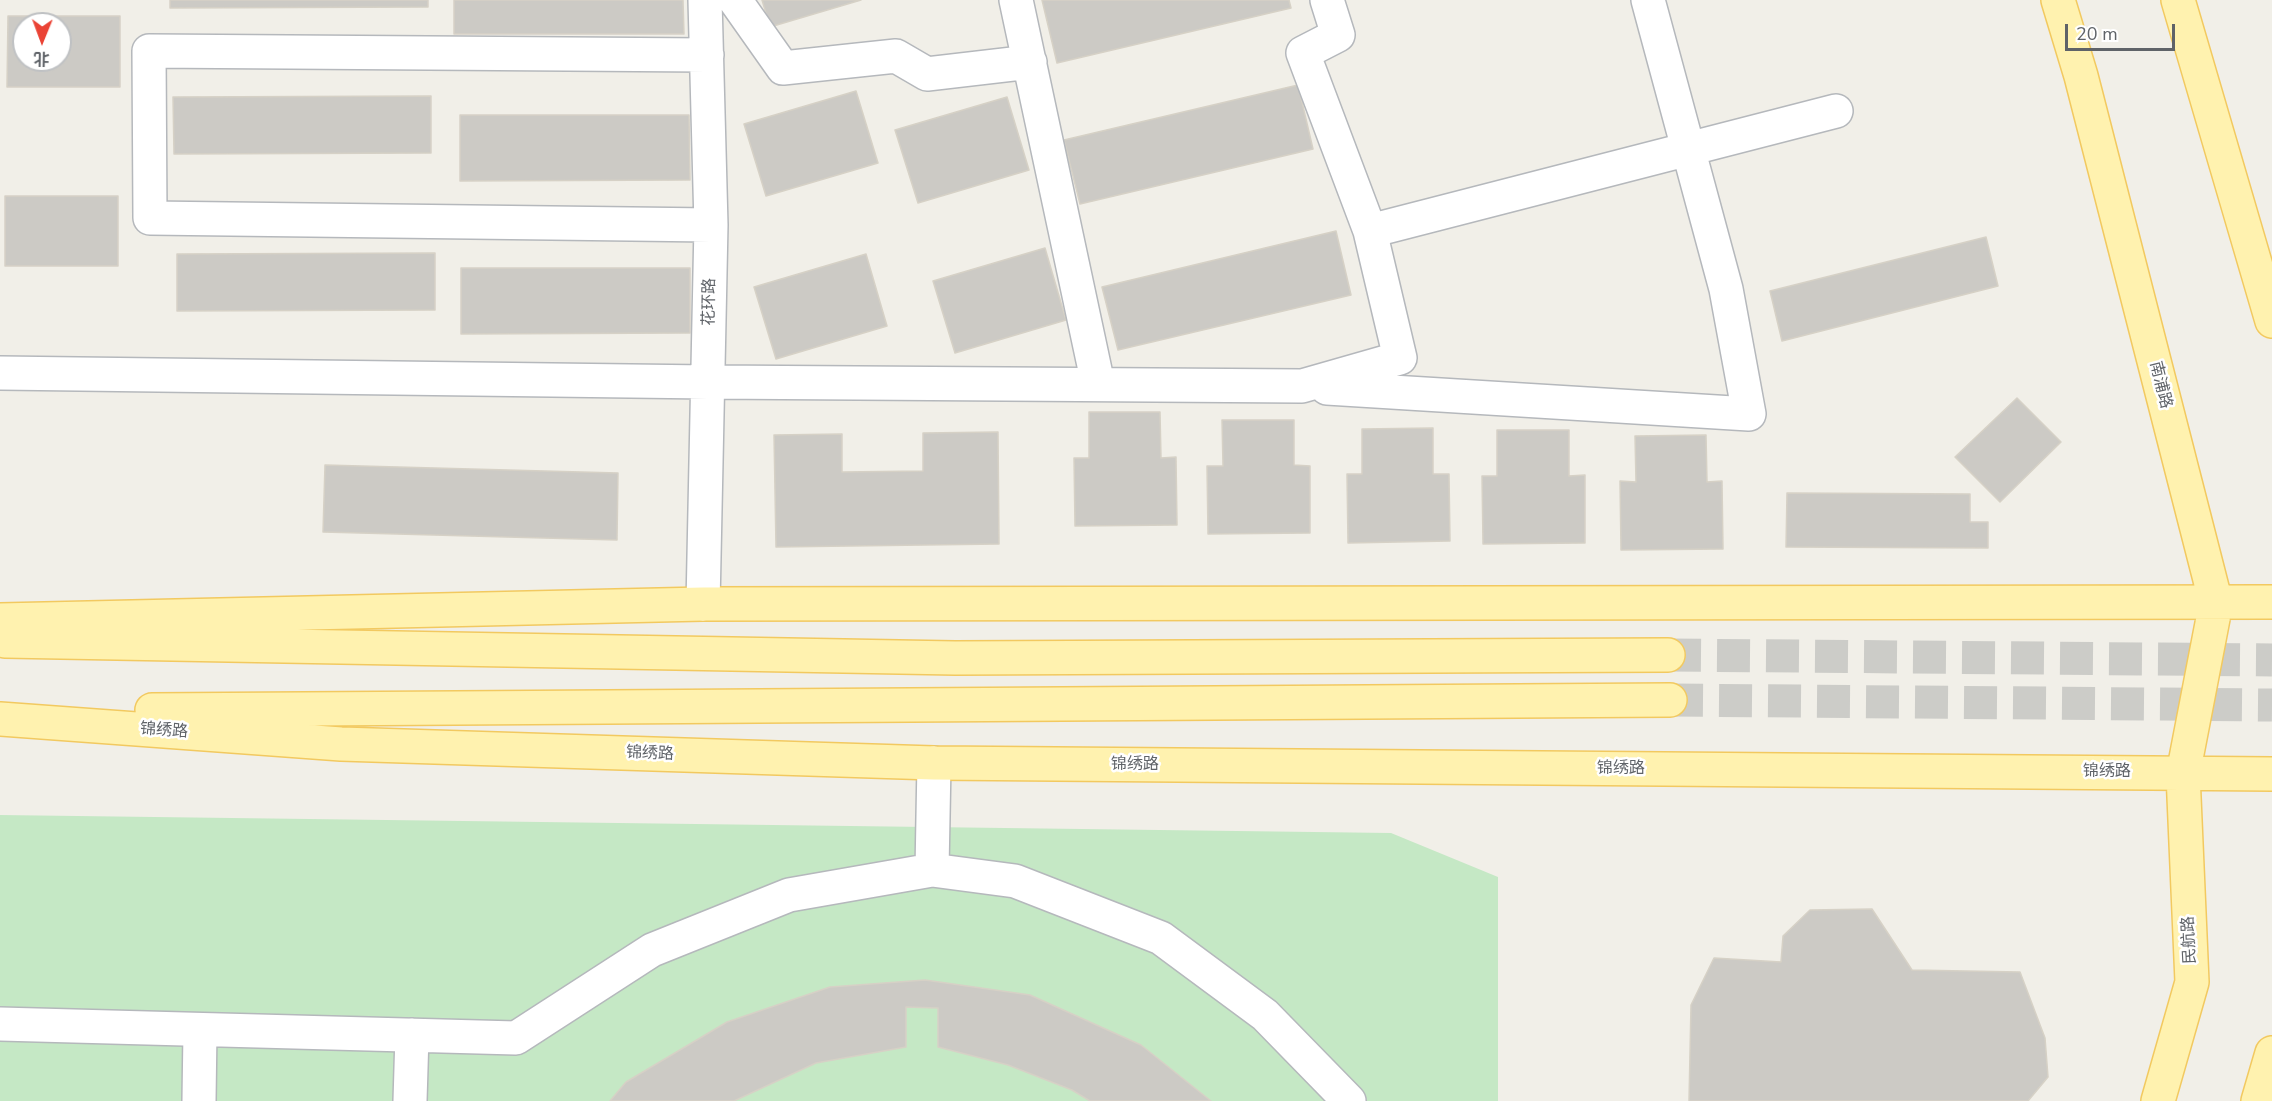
<!DOCTYPE html>
<html>
<head>
<meta charset="utf-8">
<style>
  body { margin:0 }
  #map { position:relative; width:2272px; height:1101px; overflow:hidden; background:#f1efe8; font-family:"Nunito Sans","Noto Sans SC",sans-serif }
  canvas { display:block }
  .north { position:absolute; left:12px; top:12px; width:60px; height:60px; box-sizing:border-box; background:#fff; border:2px solid #bfc1c3; border-radius:50%; rotate:181deg; font-size:16px; font-weight:700; line-height:24px; text-align:center; color:#5f6368 }
  .north::after { content:''; display:block; margin:auto; width:21px; height:27px; background:#ea4335; clip-path:polygon(50% 0,100% 100%,50% 72%,0 100%) }
  .scale { position:absolute; left:2065px; top:24px; width:110px; height:27px; box-sizing:border-box; border:3px solid #5f6368; border-top:0; padding-left:8px; font-size:18px; line-height:21px; white-space:nowrap; color:#5f6368; -webkit-text-stroke:4px #fff; paint-order:stroke }
</style>
</head>
<body>
<div id="map">
<canvas width="2272" height="1101"></canvas>
<div class="north">北</div>
<div class="scale">20 m</div>
</div>
<script>
const ctx = document.querySelector('canvas').getContext('2d');
ctx.lineJoin = 'round';
function paint(path, color) {
  ctx.fillStyle = color;
  ctx.fill(path, 'evenodd');
}
function strokePath(path, color, width, dash) {
  ctx.strokeStyle = color;
  ctx.lineWidth = width;
  ctx.lineCap = dash ? 'butt' : 'round';
  ctx.setLineDash(dash || []);
  ctx.stroke(path);
}
function write(font, color, halo, rows, align = 'center') {
  ctx.font = font + ' "Nunito Sans","Noto Sans SC",sans-serif';
  ctx.lineWidth = 5;
  ctx.setLineDash([]);
  ctx.textBaseline = 'middle';
  ctx.strokeStyle = halo;
  ctx.fillStyle = color;
  for (const [text, x, y, turn = 0] of rows) {
    ctx.save();
    ctx.translate(x, y);
    ctx.rotate((+turn || 0) * Math.PI / 180);
    ctx.textAlign = isNaN(turn) ? turn : align;
    if (halo) ctx.strokeText(text, 0, 0);
    ctx.fillText(text, 0, 0);
    ctx.restore();
  }
}
paint(new Path2D(`
  M0,815L1391,833L1498,877V1101H0Z`), '#c5e8c5');
const building = new Path2D(`
  M170,0H428V7L170,8Z
  M454,0H683L684,34H454Z
  M762,0H861L770,27Z
  M1042,0H1289L1291,8L1057,63Z
  M8,16H120V87H7ZM24,24H60V60H24Z
  M1298,85L1313,149L1080,204L1064,140Z
  M856,91L878,163L766,196L744,124Z
  M431,96V153L174,154L173,97Z
  M1007,97L1029,170L918,203L895,130Z
  M460,115H689L690,180L460,181Z
  M5,196H118V266H5Z
  M1336,231L1351,295L1118,350L1102,287Z
  M1986,237L1998,286L1782,341L1770,291Z
  M1045,248L1066,320L955,353L933,281Z
  M435,253V310L177,311V254Z
  M866,254L887,326L776,359L754,287Z
  M461,268H690V333L461,334Z
  M2017,398L2061,442L2000,502L1955,457Z
  M1089,412H1160L1161,458L1176,457L1177,525L1075,526L1074,458H1089Z
  M1222,420H1294V465L1310,466V533L1208,534L1207,466H1223Z
  M1433,428V474H1449L1450,541L1348,543L1347,474H1362V429Z
  M1497,430H1569V476L1585,475V543L1483,544L1482,476H1497Z
  M998,432L999,544L776,547L774,435L842,434V472L923,471V433Z
  M1706,435L1707,482L1722,481L1723,549L1621,550L1620,481L1636,482L1635,436Z
  M325,465L618,473L617,540L323,532Z
  M1787,493L1970,494V522H1988V548L1786,547Z
  M1872,909L1912,970L2020,972L2045,1038L2048,1077L2028,1101H1689L1691,1005L1714,958L1781,962L1783,936L1810,910Z
  M925,980L1030,995L1141,1045L1211,1101H1090L1072,1090L1008,1065L938,1047V1008L906,1007V1047L816,1063L734,1101H610L626,1082L727,1022L830,987Z`);
paint(building, '#cccac5');
strokePath(building, '#d6d1c6', 1.5);
strokePath(new Path2D(`
  M1668,655L2272,660
  M1670,700L2272,705`), '#ccccc8', 33, [33, 16]);
const minor = new Path2D(`
  M735,0L783,68L896,56L927,74L1030,62
  M1016,0L1098,384
  M1327,0L1338,35L1303,53L1370,231
  M707,55L149,51L150,218L711,225
  M0,373L709,382L1302,386L1400,358L1370,231L1836,111
  M1327,388L1749,414L1726,289L1648,0
  M703,604L711,225L705,0
  M932,870L1015,881L1161,938L1265,1015L1349,1101
  M0,1024L516,1038L652,950L789,895L932,870L934,763
  M199,1101L200,1030
  M410,1101L412,1035`);
const major = new Path2D(`
  M2058,0L2081,76L2216,603L2183,774L2192,982L2158,1101
  M2178,0L2272,321
  M0,620L703,604L2272,602
  M5,641L955,658L1668,655
  M152,710L1670,700
  M0,719L341,744L934,763L2272,774
  M2258,1101L2272,1053`);
strokePath(minor, '#b5b8bc', 36);
strokePath(major, '#f2c960', 36);
strokePath(minor, '#fff', 33);
strokePath(major, '#fff2af', 33);
write('16px', '#5f6368', '#fff', [
  ["花环路",710,302,-89],
  ["南浦路",2160,385,76],
  ["锦绣路",164,731,4],
  ["锦绣路",650,754,2],
  ["锦绣路",1135,765],
  ["锦绣路",1621,769],
  ["锦绣路",2107,772],
  ["民航路",2190,940,-93]
]);
</script>
</body>
</html>
